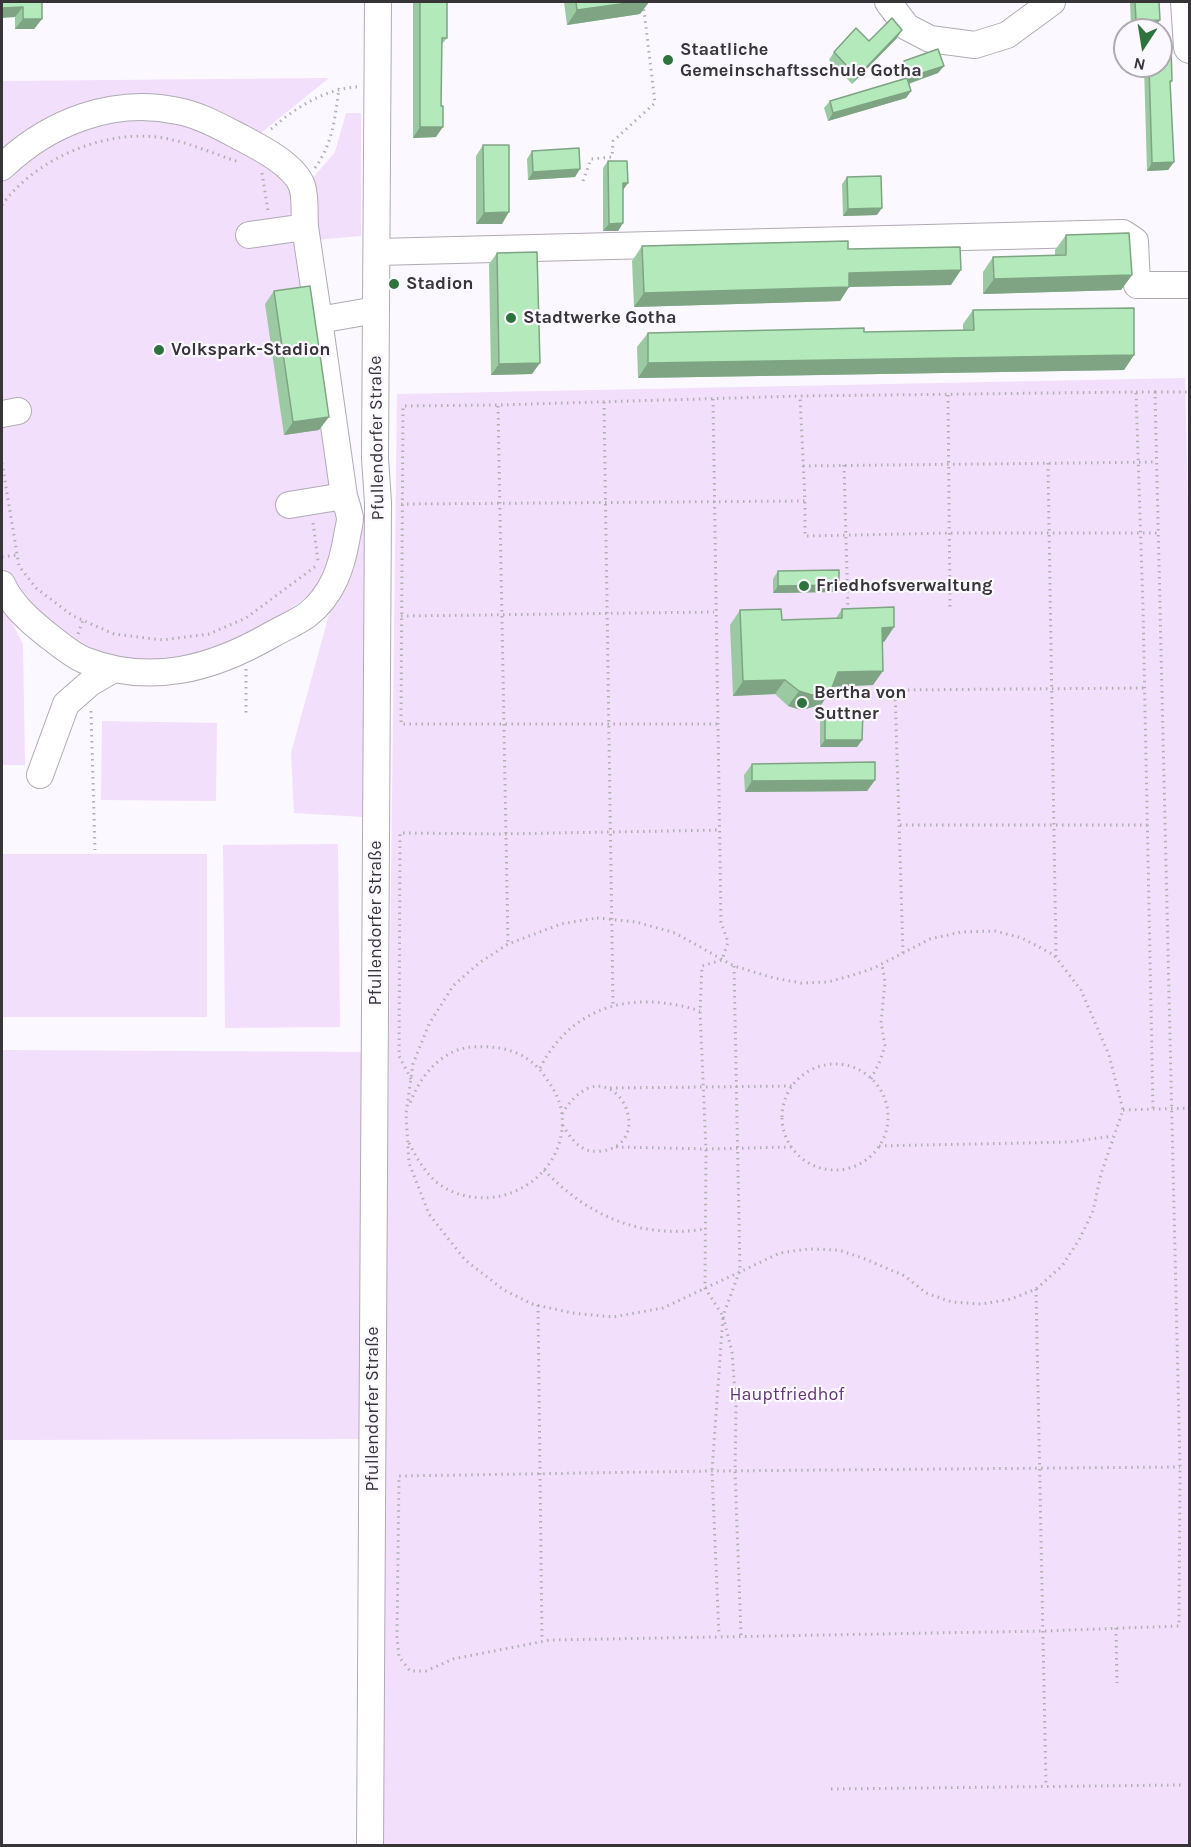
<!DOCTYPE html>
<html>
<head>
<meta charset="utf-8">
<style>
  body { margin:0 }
  #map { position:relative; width:1191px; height:1847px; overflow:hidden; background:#fcf8ff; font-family:Karla,sans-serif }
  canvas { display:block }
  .frame { position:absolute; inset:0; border:3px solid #383539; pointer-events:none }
  .north { position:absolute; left:1113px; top:18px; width:60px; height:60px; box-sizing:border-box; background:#fcf8ff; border:2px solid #aeaab0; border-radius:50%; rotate:192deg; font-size:16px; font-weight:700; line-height:24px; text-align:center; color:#383539 }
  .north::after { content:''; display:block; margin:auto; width:21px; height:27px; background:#2e723d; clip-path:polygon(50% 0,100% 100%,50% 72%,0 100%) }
</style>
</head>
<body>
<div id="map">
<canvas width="1191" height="1847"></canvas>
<div class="frame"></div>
<div class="north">N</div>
</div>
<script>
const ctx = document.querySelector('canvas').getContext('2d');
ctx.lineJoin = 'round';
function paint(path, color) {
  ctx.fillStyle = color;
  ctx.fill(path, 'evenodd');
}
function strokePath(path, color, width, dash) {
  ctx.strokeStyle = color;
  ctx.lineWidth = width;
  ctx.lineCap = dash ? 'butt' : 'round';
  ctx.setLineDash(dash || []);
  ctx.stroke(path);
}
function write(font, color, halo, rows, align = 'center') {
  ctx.font = font + ' Karla,sans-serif';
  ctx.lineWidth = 4.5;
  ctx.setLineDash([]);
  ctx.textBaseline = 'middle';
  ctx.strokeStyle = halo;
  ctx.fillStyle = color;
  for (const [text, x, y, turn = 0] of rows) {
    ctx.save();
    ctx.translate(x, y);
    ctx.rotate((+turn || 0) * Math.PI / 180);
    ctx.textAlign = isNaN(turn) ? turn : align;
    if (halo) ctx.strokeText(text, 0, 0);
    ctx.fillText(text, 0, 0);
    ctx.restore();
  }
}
paint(new Path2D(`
  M329,78L256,137L143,101L2,154V81Z
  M346,113H361V236L316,240L312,179L335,152Z
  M167,114L290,174L343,524L322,584L264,630L193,661L119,660L63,638L2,573V176L88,122Z
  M1185,378L1190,595L1189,1845L379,1846L397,394Z
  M366,526L364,817L294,813L291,753L330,611L357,527Z
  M2,607H4L23,644L25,765H2Z
  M102,721L217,723L216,801L101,800Z
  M338,844L340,1027L225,1028L223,845Z
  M2,854H207V1017H2Z
  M2,1050L362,1052V1439L2,1440Z`), '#f2dffb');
const minor = new Path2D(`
  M888,2L907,27L930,39L975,45L1007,35L1052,2
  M2,167C49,122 113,97 178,111C199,115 219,126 238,136C257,146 294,164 302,186C306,198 304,215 305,227
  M249,235L305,227L319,320L376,310
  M377,252L1123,233L1135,241L1137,285H1190
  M2,414L18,411
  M289,505L344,496L319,320
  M2,584C12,606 31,622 50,637C61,645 72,655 84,660C150,686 212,669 271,635C283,628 296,623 307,615C333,595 342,566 347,536C348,530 350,523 350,518C349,511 346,503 344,496
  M40,775L66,704L90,683L114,669
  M370,1846L378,503L375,458L378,2`);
const major = new Path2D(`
  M1187,2L1190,47`);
strokePath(minor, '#b1aab4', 28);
strokePath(major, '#b1aab4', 34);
strokePath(new Path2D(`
  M271,129C295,108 324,89 357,87
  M315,168C333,143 335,118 339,88
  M262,173L268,211
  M583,181L591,159L612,157L613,141L655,103L643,2
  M2,205C37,156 114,125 173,140C195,145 217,155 239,162
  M1136,392H1155L1180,1467L1179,1626L1044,1631L550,1640L453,1659L426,1671H410L399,1657L397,1638L399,1476L712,1471L1180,1467
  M1155,392H1190
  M948,395L950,610
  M713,399L721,922L728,942L722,960L702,966L700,1011L706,1149L705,1288L723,1316L712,1471L719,1636
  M604,402L613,1005
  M498,406L508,944
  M2,463L19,566L36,588L73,616L114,634L163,640L209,634L246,618L316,566
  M1048,463L1056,956
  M844,465L848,611
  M803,466L1157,462
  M805,502V536L949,533H1159
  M401,504L805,501L800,396
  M313,523L318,561
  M2,557L17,555
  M401,616L714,612
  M78,634L83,620
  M246,669V717
  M91,711L95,850
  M717,724H401L403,406L498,405L800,396L1136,392L1143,608L1153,1109
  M900,825H1148
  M597,918L636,922L675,933L734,966L774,978L801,983L828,982L850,976L874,968L930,939L961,932L995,931L1022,938L1054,955L1081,990L1109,1055L1123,1110L1101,1174L1093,1211L1079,1240L1062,1266L1036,1289L1011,1299L982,1304L952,1302L926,1293L905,1276L865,1259L839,1250L808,1249L780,1253L663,1308L613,1317L572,1313L532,1304L504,1290L465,1260L429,1214L409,1163L406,1114L413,1064L429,1024L453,986L479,963L508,944L561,924Z
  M903,953L895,690L1145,688
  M734,966L740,1270L723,1316L732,1352L736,1407L735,1471L741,1635
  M782 1117a53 53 0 1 1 106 0a53 53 0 1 1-106 0Z
  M540,1068C573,1004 635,990 700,1011
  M411,1079L399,1056L400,833L504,834L719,830
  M871,1079L880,1061L885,1046L881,1023L885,982L882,964
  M610,1088L792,1086
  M1123,1110L1190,1108
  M562,1114C609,1037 663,1144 601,1151C581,1154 571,1139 562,1124
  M409,1143C416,1157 423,1169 434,1180C443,1188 455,1194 467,1196C515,1207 567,1168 562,1115C561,1102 554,1089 546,1078C528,1051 502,1045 471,1047C440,1050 418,1079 409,1106
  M879,1146L1070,1142L1113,1136
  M616,1147L706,1149L792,1147
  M544,1170C589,1217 641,1239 705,1229
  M1036,1289L1046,1786
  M538,1305L542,1641
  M1116,1628L1117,1683
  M831,1789L1181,1785`), '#b2aeb4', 3, [1.5, 4.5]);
strokePath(minor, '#fff', 26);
strokePath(major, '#fff', 32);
paint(new Path2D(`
  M2,2H42V19L34,29H15V17Z
  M413,2H447V38L442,44L436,137L413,138Z
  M564,2H649L640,14L567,25Z
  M1130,2H1159L1160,20L1155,27L1131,28Z
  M897,38L852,84L829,60L834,52L869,41Z
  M904,61L944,66L938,73L909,84L911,91L906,98L828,121L824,108L830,101L902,79L899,69Z
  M1144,66H1161L1172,81L1170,84L1174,162L1168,170L1147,171Z
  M483,145L502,224H476V156Z
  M532,151L575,177L528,180L527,159Z
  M608,161L628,183L623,190V223L618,231H603V168Z
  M847,177L877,215L843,216L842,184Z
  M1066,235L1132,275L1121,290L983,294V272L993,257L1055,256V250Z
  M642,246L951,285L849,287L840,301L634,307L632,261Z
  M497,253L532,374L491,375L489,264Z
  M274,291L319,430L284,435L265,304Z
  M973,310L1134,355L1124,370L638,378L637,347L648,333L864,332L963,330V324Z
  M778,571L834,592L773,593V579Z
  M842,609L894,627L884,642H882L873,685L833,687L821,705L801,710L788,706L775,694L733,696L730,625L740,610L782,620L836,618Z
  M825,712L862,740L857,747H820V719Z
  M752,764L875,780L867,791L745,792L744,775Z`), '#9bc9a1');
paint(new Path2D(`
  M635,2H649L640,14L567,25L577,10Z
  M23,7L15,17L2,18V8Z
  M23,19H42L34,29H15Z
  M1160,20L1155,27L1131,28L1136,21Z
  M902,30L897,38L852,84L857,77Z
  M944,66L938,73L904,85L910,77Z
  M911,91L906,98L828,121L833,113Z
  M420,127H443L436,137L413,138Z
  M1174,162L1168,170L1147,171L1152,163Z
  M580,169L575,177L528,180L533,172Z
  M623,183H628L622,191Z
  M882,208L877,215L843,216L848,209Z
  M509,212L502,224H476L484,213Z
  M623,223L618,231H603L609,224Z
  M961,270L951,285L839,287L849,273Z
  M1132,275L1121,290L983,294L994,279Z
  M849,287L840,301L634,307L644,293Z
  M1134,355L1124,370L638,378L648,363Z
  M540,363L532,374L491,375L499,364Z
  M329,417L319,430L284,435L293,422Z
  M839,585L834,592L773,593L778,586Z
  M894,627L884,642H871L882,628Z
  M883,671L873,685L828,687L838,672Z
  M785,680L775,694L733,696L743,681Z
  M831,690L821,705L801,710L788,706L799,691Z
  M825,740H862L857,747H820Z
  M875,780L867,791L745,792L752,781Z`), '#7ea483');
const building = new Path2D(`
  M2,2H42V19H23V7L2,8Z
  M420,2H447V38H442L441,106H443V127H420Z
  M576,2H635L577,10Z
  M1135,2H1159L1160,20L1136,21Z
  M892,18L902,30L857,77L834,52L856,28L869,41Z
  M1161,45H1171L1172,81H1170L1174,162L1152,163L1149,66H1161Z
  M938,49L944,66L910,77L904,61Z
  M907,78L911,91L833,113L830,101Z
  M483,145H509V212L484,213Z
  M579,148L580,169L533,172L532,151Z
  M608,161H627L628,183H623V223L609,224Z
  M881,176L882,208L848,209L847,177Z
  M1129,233L1132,275L994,279L993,257L1066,255V235Z
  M848,241V249L960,247L961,270L849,273V287L644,293L642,246Z
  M537,252L540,363L499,364L497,253Z
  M310,286L329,417L293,422L274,291Z
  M1134,308V355L648,363V333L864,328V332L974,330L973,310Z
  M839,570V585L778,586V571Z
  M894,607V627L882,628L883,671L838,672L831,690L812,695L799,691L785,680L743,681L740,610L781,609L782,620L842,618V609Z
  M863,711L862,740H825V712Z
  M875,762V780L752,781V764Z`);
paint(building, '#b4eabb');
strokePath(building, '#7ea483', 1.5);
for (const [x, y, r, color] of [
  [668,60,6,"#2e723d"],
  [394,284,6,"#2e723d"],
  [511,318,6,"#2e723d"],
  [159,350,6,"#2e723d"],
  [804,586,6,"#2e723d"],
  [802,703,6,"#2e723d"]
]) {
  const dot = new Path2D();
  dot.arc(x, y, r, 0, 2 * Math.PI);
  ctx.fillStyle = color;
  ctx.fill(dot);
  strokePath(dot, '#fcf8ff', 2);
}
write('bold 18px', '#383539', '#fcf8ff', [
  ["Staatliche",680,50],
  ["Gemeinschaftsschule Gotha",680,71],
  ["Stadion",406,284],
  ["Stadtwerke Gotha",523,318],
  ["Volkspark-Stadion",171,350],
  ["Friedhofsverwaltung",816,586],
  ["Bertha von",814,693],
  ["Suttner",814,714]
], 'left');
write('18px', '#383539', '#fcf8ff', [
  ["Pfullendorfer Straße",377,438,-91],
  ["Pfullendorfer Straße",376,923,-90],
  ["Pfullendorfer Straße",373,1409,-90]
]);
write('18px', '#633676', '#fcf8ff', [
  ["Hauptfriedhof",787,1395]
]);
</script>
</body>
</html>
